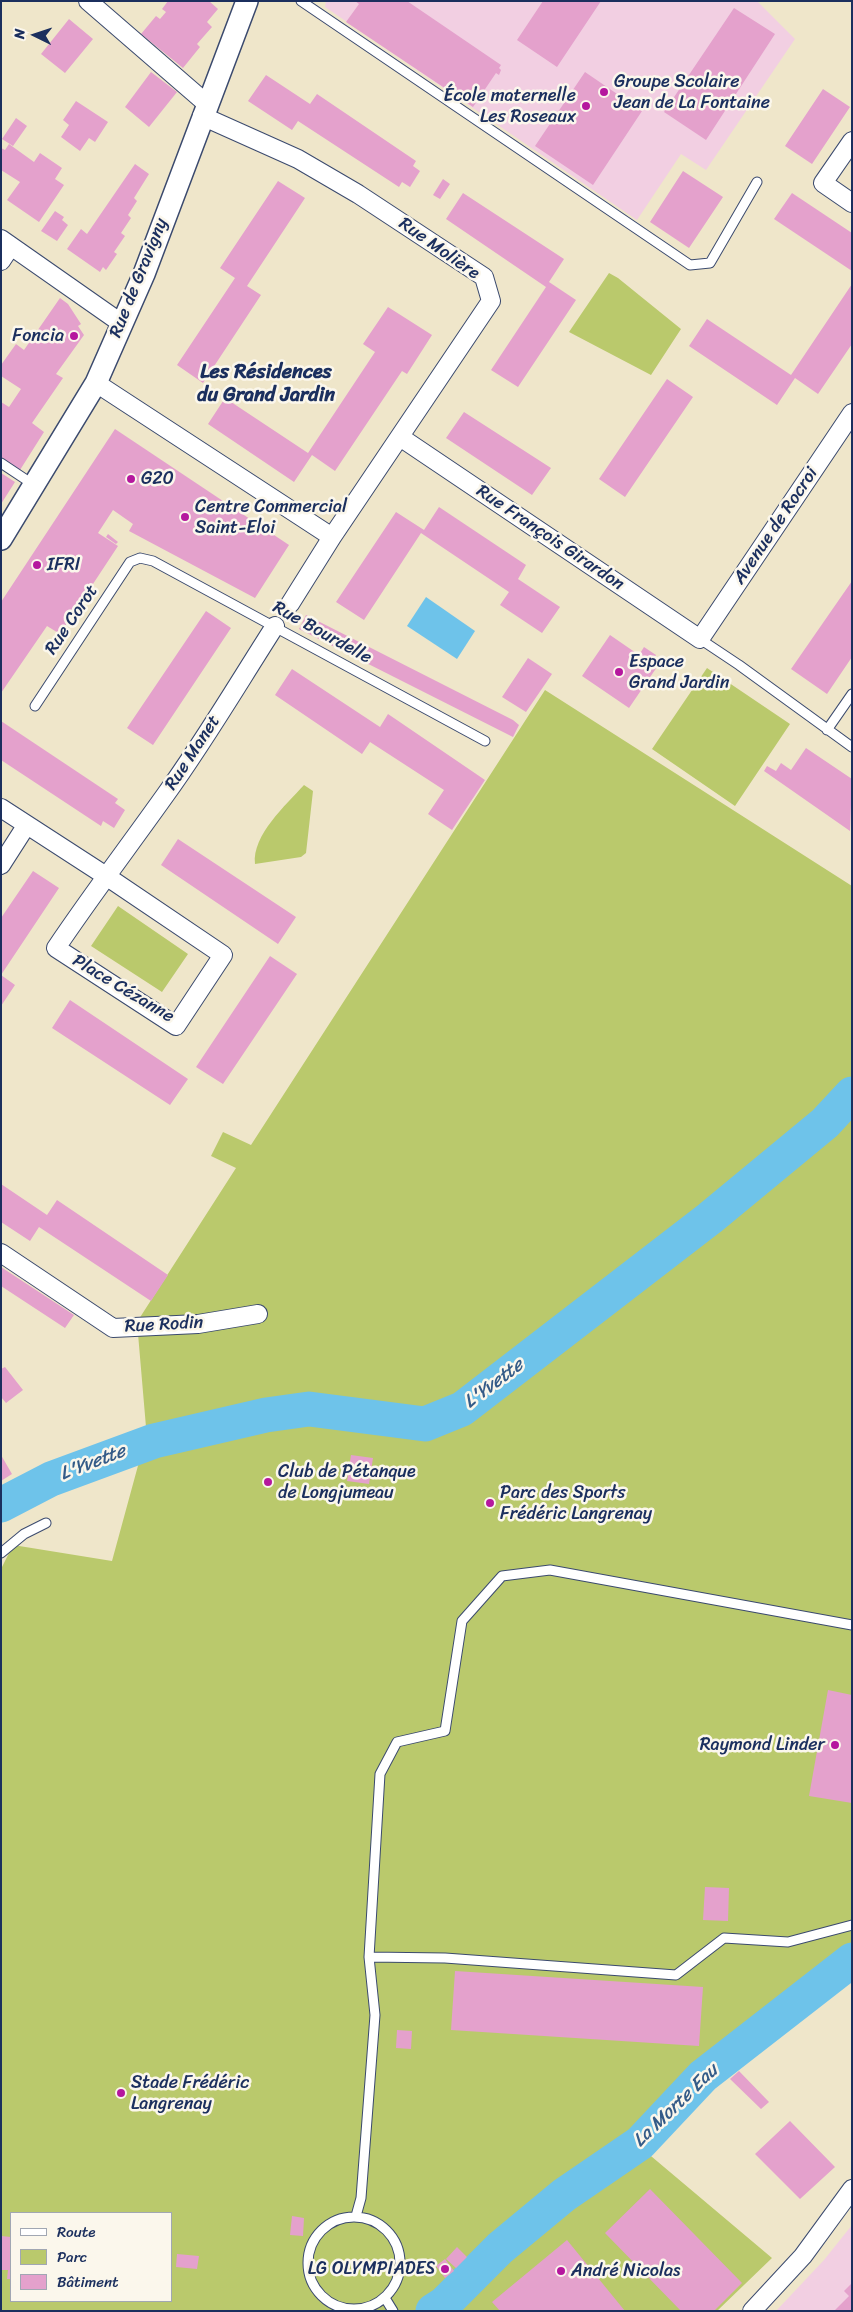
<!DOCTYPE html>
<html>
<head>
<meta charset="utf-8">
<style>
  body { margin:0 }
  #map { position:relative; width:853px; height:2312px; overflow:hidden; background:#efe6ca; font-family:Sriracha,sans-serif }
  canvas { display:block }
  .frame { position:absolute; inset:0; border:2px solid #1b2f5e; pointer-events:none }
  .legend { position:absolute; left:10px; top:2212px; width:162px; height:90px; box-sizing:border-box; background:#fbf7ec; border:1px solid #a1a7b3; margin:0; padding:6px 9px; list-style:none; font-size:15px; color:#1b2f5e }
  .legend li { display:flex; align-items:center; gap:10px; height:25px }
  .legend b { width:25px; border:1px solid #a1a7b3 }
  .north { position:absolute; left:10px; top:10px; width:50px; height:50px; -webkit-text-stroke:4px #fbf7ec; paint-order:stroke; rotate:274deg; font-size:14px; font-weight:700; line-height:20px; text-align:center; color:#1b2f5e }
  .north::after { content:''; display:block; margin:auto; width:18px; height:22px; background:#1b2f5e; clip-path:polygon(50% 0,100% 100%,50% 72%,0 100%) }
</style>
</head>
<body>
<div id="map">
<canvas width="853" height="2312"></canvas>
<div class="frame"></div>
<ul class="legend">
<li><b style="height:6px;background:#fff"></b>Route</li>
<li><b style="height:14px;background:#bac96c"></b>Parc</li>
<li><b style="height:14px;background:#e4a1cc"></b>Bâtiment</li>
</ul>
<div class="north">N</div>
</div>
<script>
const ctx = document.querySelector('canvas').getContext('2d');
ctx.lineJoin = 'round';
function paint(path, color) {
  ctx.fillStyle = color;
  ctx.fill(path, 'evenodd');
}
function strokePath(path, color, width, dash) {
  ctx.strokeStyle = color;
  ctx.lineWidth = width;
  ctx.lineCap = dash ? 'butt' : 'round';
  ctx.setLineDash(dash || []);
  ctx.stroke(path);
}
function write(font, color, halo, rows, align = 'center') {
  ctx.font = font + ' Sriracha,sans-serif';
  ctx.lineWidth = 5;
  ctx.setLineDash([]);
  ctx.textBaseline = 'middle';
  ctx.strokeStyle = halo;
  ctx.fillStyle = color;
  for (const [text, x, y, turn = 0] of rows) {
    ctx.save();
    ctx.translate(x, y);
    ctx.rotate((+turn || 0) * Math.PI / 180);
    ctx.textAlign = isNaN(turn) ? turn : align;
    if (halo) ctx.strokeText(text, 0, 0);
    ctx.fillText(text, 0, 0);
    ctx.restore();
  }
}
paint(new Path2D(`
  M326,1H757L795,39L706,170L681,154L637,220L325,7Z
  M852,2225V2311H776L824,2260Z`), '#f2cfe2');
paint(new Path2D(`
  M609,273L618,278L681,329L651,375L569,332Z
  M707,668L790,724L735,806L652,749Z
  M545,690L852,886V1971L704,2085L645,2151L772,2258L717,2311H1V1569L13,1545L112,1561L139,1462L146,1427L137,1322L236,1168L211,1156L223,1132L251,1145ZM11,2213H171V2301H11Z
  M304,785L313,791L306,853L301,857L255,864C252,835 286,805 304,785Z
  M118,906L188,954L162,992L91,946Z`), '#bac96c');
paint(new Path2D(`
  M426,597L475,631L457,659L407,626Z`), '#6ec3ea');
strokePath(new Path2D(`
  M1,1505L51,1479L154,1441L266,1415L309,1409L425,1424L462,1409L710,1218L825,1123L852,1094
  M433,2311L444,2304L500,2248L564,2195L640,2143L703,2076L852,1960`), '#6ec3ea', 35);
paint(new Path2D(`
  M168,1H209L218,9L207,22L212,27L197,44L200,47L183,68L141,34L156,16L160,19L166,12L162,9Z
  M355,1H407L501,65L499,68L501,70L499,75L496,73L473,107L346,22L359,4Z
  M543,1H601L557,67L517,40Z
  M734,8L775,34L706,140L664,112Z
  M69,19L93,39L65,73L41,54Z
  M151,72L177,92L149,127L125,107Z
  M585,72L642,111L593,185L535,146Z
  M266,75L310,104L317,94L416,161L413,166L420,171L410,187L402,182L399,187L298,121L292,130L248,101Z
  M823,89L850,107L812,164L785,146Z
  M76,101L108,122L95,142L89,138L80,151L61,137L69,125L63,120Z
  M16,118L27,126L13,146L2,139Z
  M9,144L34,162L40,153L62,168L55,179L64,185L39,222L7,200L20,182L1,170V148L5,150Z
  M135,164L149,174L134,198L137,201L128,215L131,218L121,233L125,236L114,252L117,254L106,270L103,267L100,272L67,249L81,229L87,234Z
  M683,171L723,197L689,248L650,222Z
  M443,179L450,184L440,199L433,195Z
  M278,181L305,198L247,286L261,295L203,383L177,365L235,278L220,268Z
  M463,193L564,259L549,282L576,300L518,387L491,370L546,287L446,219Z
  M792,193L852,233V271L774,219Z
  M55,211L64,217L62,220L68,225L57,241L41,231Z
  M852,284V344L818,394L795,378L777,405L689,346L707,319L791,375Z
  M60,298L68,304L81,324L78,326L84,335L56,374L63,378L32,423L44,432L20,470L1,457V402L9,407L21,389L1,376V365L16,344L24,350Z
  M388,307L432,335L407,374L402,371L335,471L312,455L294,482L208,424L225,398L308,453L375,352L363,344Z
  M667,379L693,397L625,497L599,479Z
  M464,412L551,468L532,495L446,438Z
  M115,429L289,545L255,598L129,531L133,524L113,510L98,533L118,546L60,634L47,626L1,693V602Z
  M1,473L15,482L1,504Z
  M439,507L526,565L518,579L560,607L542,633L500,605L509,592L421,533L364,620L336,602L396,512L424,530Z
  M108,534L118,542L116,544L106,537Z
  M852,581V657L827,694L791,669Z
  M206,611L231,628L153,745L127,728Z
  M306,615L513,720L519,725L513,737L299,629Z
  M610,635L639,655L644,647L656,655L651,663L657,667L629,708L582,676Z
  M528,658L552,674L526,712L502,697Z
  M292,669L380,727L388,714L485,780L452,830L428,814L444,790L370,742L362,754L275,695Z
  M1,721L118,799L115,803L125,810L114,828L103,821L101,826L1,760Z
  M806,748L852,779L850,831L764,771L767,766L776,771L781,763L791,770Z
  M178,839L296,917L278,944L161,865Z
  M33,871L59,888L1,975V918Z
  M270,956L297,974L223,1084L196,1067Z
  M1,975L15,985L1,1006Z
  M70,1000L188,1079L170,1105L52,1028Z
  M1,1184L47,1215L57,1200L168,1275L151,1301L39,1227L30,1241L1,1222Z
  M1,1267L74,1315L65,1328L1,1286Z
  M5,1367L23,1390L6,1403L1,1397V1369Z
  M1,1455L12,1474L1,1481Z
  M351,1455L373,1458L369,1484L347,1481Z
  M828,1690L852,1695V1803L809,1796Z
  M705,1887L729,1888L728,1921L703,1920Z
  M455,1971L703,1987L699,2046L451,2030Z
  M397,2030L412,2031L411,2049L396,2048Z
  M739,2071L769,2102L761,2109L730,2079Z
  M790,2121L835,2167L800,2199L755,2154Z
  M650,2189L742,2283L714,2311H681L605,2233Z
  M292,2216L304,2218L303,2236L290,2235Z
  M1,2236L11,2237V2279H7L8,2270H1Z
  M567,2240L625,2311H500L492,2302Z
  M457,2247L467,2257L456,2268L446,2259Z
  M177,2254L199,2256L197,2269L176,2267Z
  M445,2259L454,2271L445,2278L436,2266Z
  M852,2283V2311H834L849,2296L844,2291Z`), '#e4a1cc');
const service = new Path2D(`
  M301,1L690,265L710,263L757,182
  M1,463L34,485
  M700,639L739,665L852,747
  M35,706L130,562L140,558L153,561L485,741
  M827,730L852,694
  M1,1553L24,1534L46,1523
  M369,1957L445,1958L676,1975L724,1938L788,1942L852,1925
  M356,2216L361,2198L375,2015L369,1957L380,1774L397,1742L445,1731L462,1621L502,1576L550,1570L852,1625
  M308 2263a46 46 0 1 1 92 0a46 46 0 1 1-92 0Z
  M385,2298L393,2311`);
const minor = new Path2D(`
  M88,1L207,104
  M202,116L298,159L358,194L484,277L491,301L332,537L290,604
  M852,141L823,183L852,203
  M1,239L121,323
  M1,261L11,246
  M96,383L332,537
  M400,437L700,639L852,413
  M1,808L106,876L223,955L176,1026L56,948C91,896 129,846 166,794C205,740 239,682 275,626
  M1,865L26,826
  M1,1253L113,1328L198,1324L258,1314
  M752,2311L803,2256L852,2189`);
const tertiary = new Path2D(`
  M1,539L96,383L144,274L247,1`);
strokePath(service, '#3b4a6e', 11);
strokePath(minor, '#3b4a6e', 20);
strokePath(tertiary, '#3b4a6e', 24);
strokePath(service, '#fff', 9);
strokePath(minor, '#fff', 18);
strokePath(tertiary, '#fff', 21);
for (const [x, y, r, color] of [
  [604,92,5,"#b5179e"],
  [586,106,5,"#b5179e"],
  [74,336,5,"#b5179e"],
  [131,479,5,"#b5179e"],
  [185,517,5,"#b5179e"],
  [37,565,5,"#b5179e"],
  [619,672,5,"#b5179e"],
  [268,1482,5,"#b5179e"],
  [490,1503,5,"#b5179e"],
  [835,1745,5,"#b5179e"],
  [121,2093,5,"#b5179e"],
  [445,2269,5,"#b5179e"],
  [561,2271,5,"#b5179e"]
]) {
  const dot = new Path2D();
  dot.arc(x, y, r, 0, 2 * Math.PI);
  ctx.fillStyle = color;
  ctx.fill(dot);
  strokePath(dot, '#fbf7ec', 2);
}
write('18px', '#1b2f5e', '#fbf7ec', [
  ["Groupe Scolaire",614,82],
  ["Jean de La Fontaine",614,103],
  ["École maternelle",576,96,"right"],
  ["Les Roseaux",576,117,"right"],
  ["Foncia",64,336,"right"],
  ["G20",141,479],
  ["Centre Commercial",195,507],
  ["Saint-Eloi",195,528],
  ["IFRI",47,565],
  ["Espace",629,662],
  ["Grand Jardin",629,683],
  ["Club de Pétanque",278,1472],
  ["de Longjumeau",278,1493],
  ["Parc des Sports",500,1493],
  ["Frédéric Langrenay",500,1514],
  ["Raymond Linder",825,1745,"right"],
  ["Stade Frédéric",131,2083],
  ["Langrenay",131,2104],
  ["LG OLYMPIADES",435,2269,"right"],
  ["André Nicolas",571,2271]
], 'left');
write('18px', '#1b2f5e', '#fbf7ec', [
  ["Rue Molière",439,249,35],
  ["Rue de Gravigny",139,278,-68],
  ["Avenue de Rocroi",776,526,-56],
  ["Rue François Girardon",550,538,34],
  ["Rue Corot",72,620,-56],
  ["Rue Bourdelle",322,633,29],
  ["Rue Manet",193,753,-57],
  ["Place Cézanne",123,989,31],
  ["Rue Rodin",164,1325,-3]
]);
write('italic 19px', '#345b88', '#fbf7ec', [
  ["L'Yvette",494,1384,-37],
  ["L'Yvette",93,1463,-21],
  ["La Morte Eau",676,2106,-44]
]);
write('bold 20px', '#1b2f5e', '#fbf7ec', [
  ["Les Résidences",266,373],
  ["du Grand Jardin",266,396]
]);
</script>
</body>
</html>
